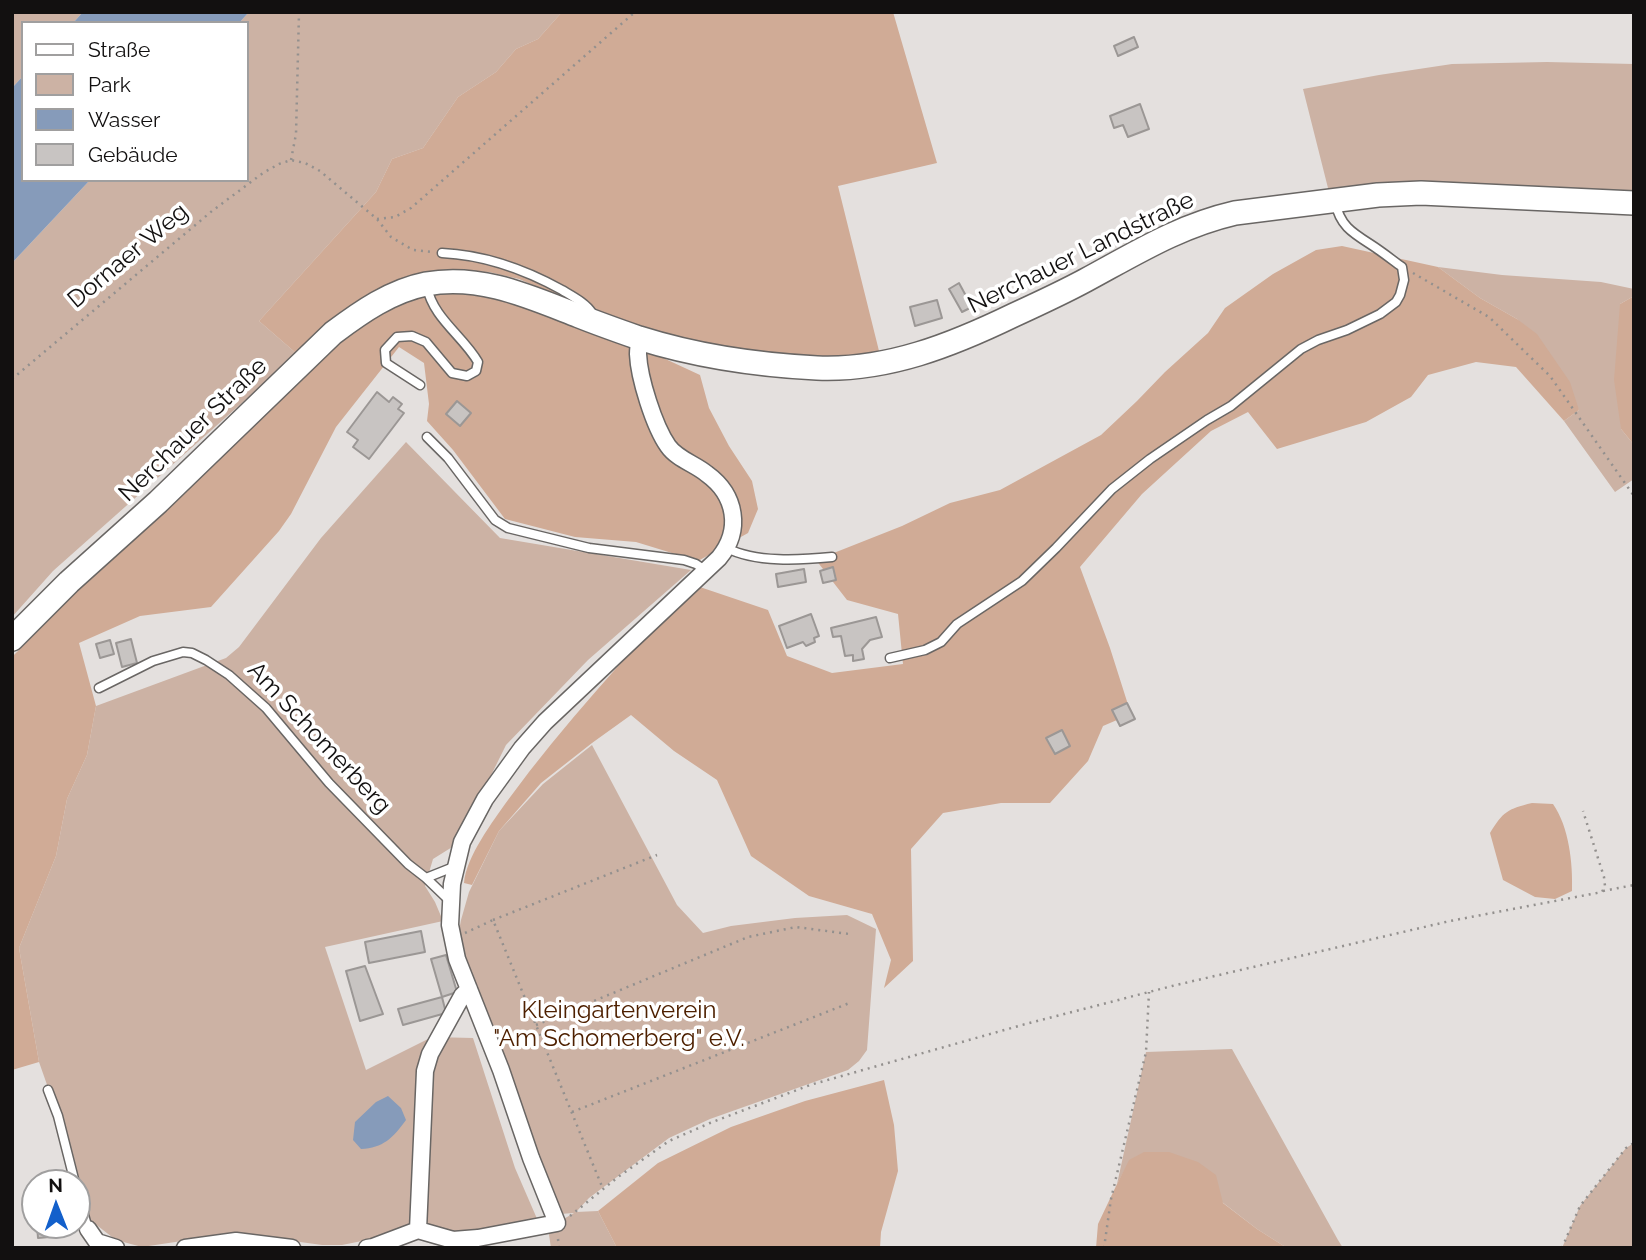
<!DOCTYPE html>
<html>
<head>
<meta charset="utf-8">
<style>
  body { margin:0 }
  #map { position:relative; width:1646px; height:1260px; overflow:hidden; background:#e4e0de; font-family:Raleway,sans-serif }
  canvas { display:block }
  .frame { position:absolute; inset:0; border:14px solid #121010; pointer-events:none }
  .legend { position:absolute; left:21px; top:21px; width:228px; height:161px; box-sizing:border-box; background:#fff; border:2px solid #a09f9f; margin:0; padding:9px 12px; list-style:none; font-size:21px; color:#121010 }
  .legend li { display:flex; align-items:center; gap:14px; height:35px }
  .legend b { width:35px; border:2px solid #a09f9f }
  .north { position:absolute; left:21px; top:1169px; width:70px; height:70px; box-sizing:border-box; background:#fff; border:2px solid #a09f9f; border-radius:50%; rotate:359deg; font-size:19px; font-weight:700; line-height:28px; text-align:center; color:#121010 }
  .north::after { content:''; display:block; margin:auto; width:24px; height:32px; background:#1360cb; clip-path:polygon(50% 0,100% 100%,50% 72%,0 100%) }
</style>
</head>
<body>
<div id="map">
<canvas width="1646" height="1260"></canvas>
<div class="frame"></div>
<ul class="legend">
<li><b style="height:9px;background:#fff"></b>Straße</li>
<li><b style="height:19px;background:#ccb2a4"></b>Park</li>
<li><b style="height:19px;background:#869bba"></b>Wasser</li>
<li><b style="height:19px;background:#c8c4c2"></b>Gebäude</li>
</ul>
<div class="north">N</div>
</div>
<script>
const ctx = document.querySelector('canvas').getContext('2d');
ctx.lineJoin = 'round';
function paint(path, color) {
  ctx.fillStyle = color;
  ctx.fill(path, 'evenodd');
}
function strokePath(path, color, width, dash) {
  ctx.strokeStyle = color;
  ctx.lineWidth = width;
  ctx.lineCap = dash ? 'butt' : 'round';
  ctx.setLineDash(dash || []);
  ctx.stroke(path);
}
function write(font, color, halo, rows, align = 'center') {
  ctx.font = font + ' Raleway,sans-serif';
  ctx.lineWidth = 7;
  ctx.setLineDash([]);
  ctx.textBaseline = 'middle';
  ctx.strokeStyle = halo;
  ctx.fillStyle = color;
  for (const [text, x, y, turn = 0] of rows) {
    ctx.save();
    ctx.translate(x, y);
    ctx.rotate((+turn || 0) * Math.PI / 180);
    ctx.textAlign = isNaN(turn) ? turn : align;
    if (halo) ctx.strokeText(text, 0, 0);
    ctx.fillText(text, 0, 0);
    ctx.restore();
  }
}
paint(new Path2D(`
  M12,12H83L73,23H23V76L12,88Z
  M249,12H562L538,39L516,49L496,72L458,97L423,148L392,159L376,192L259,321L297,354L53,571L12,617V263L90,180H247V23H239Z
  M1547,62L1634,64V197L1329,192L1303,89L1379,75L1452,64Z
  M1438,267L1502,275L1601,282L1634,289V296L1620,304L1621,429L1634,445V479L1615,492L1564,421L1579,410L1517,319L1480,298Z
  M406,442L500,538L691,570L588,660L506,745L457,844L433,859L425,886L435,902L443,921L325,947L366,1070L432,1037L473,1038L515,1168L538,1221L456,1234L434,1226L403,1227L372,1239L342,1245H322L235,1233L142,1247L116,1240L90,1220L70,1150L39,1062L19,948L56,856L67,799L87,755L96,706L226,658L239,647L321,538Z
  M592,745L677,905L703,933L731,926L795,918L847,915L876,929L867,1050L859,1061L848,1070L710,1119L669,1138L589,1198L576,1212L598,1211L617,1248H551L548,1228L574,1213L560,1214L533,1158L458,936L461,920L469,892L499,831L543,784Z
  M1232,1049L1338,1240L1343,1248H1287L1257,1229L1222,1202L1130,1160L1117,1184L1146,1052Z
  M1634,1143V1248H1562L1580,1206L1626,1148Z`), '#ccb2a4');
paint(new Path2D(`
  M562,12H893L937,163L838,186L880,355L841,360L709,348L622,324L519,279L489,272L458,271H433L411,278L297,354L259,321L376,192L392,159L423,148L458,97L496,72L516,49L538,39Z
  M1342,246L1438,267L1480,298L1517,319L1537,334L1570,382L1579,410L1564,421L1516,367L1476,362L1428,375L1411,397L1366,422L1277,449L1248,412L1211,431L1142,494L1080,567L1110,648L1131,714L1103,726L1088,761L1050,803H1001L943,813L911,849L913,961L884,988L891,960L872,914L809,896L751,856L717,780L674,751L631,715L592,743L541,783L499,831L472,885L464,883C466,857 493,821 508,800C564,723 629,655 691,584L768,610L787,656L832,673L903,664L898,614L847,600L816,560L902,526L950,503L1000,490L1101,435L1137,401L1165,372L1208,333L1225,308L1273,274L1316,250Z
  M453,286L564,312L700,375L709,408L729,446L752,481L758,509L748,533L698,561L636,542L575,537L505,519L453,450L427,421L429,404L424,363L399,347L336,427L291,514L279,531L211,607L140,616L79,643L96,706L87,755L67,799L56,856L19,948L39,1062L12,1070V657L89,579L358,321L388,303Z
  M1634,296V445L1621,429L1614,380L1620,304Z
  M1532,803L1553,804C1569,827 1573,863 1572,891L1555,899L1535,897L1503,880L1490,833C1503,812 1507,809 1532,803Z
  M884,1080L894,1125L898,1171L881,1232L880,1248H617L598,1211L658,1163L731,1127L805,1101Z
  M1144,1152H1169L1198,1162L1216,1175L1223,1203L1257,1229L1287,1248H1096L1098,1224L1117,1184L1129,1160Z`), '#d0ab96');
paint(new Path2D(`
  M83,12H249L239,23H73Z
  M23,76V180H90L12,263V88Z
  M388,1096L401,1108L406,1120C393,1138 383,1148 361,1149L353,1140L355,1122L376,1102Z`), '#869bba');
const building = new Path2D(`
  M1134,37L1138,47L1118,56L1114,46Z
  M1140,104L1149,129L1128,137L1123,125L1114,128L1110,116Z
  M959,283L972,307L962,312L949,289Z
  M937,300L942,318L915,326L910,307Z
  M377,392L389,402L393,397L402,404L398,409L404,413L369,459L353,447L358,440L347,432Z
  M457,401L471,413L460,426L446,414Z
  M833,567L836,580L823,583L820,571Z
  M804,569L806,582L778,587L776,574Z
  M811,614L819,636L814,638L815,642L806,646L803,642L787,648L779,626Z
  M876,617L882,637L870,640L862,649L864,659L853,661V655L845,656L841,636L833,637L831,628Z
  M131,639L137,663L122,667L116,643Z
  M110,640L114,654L100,658L96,644Z
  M1127,703L1135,719L1120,726L1112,710Z
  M1062,730L1070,746L1055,754L1046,738Z
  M421,931L425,952L369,963L365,942Z
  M446,955L457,992L442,997L431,959Z
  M365,966L383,1014L360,1021L346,971Z
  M442,997L446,1013L403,1025L398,1009Z
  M37,1225H61V1236L38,1238Z`);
paint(building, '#c8c4c2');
strokePath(building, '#9b9795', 2);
const service = new Path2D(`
  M442,253C486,255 524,269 562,290C572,296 586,303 592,313
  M420,385L386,363L385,350L397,337L412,336L426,342L452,373L467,376L476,371L478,362C463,336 433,318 427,287
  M427,437L448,458L495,520L508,528L589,548L684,560L696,564L705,570
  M727,548C755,563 801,560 832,557
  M890,658L925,650L941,642L957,624L1022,581L1056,548L1112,489L1150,459L1207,420L1231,406L1301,349L1318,340L1347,330L1380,314L1396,302L1400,295L1404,280L1402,267C1391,259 1381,251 1370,244C1351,232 1340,225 1335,202
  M99,688L153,661L183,652L192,653L206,660L229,675L266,708L329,783L408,864L426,878L451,902
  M426,878L456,866
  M48,1090L58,1116L75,1183
  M77,1190L88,1229`);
const minor = new Path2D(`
  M88,1229L97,1242L116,1248
  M418,1230L453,1240L478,1238L557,1223L531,1158L501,1070L457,959L450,925L452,884L462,842L485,799L522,748L545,722L719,558C742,530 736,495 707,474C695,464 677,459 668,446C654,426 639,378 638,354C638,349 639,343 640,338
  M185,1248L236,1241L292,1248
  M367,1248L373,1247L418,1230L425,1071L430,1054L462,996L469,989`);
const secondary = new Path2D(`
  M12,639L69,582L158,502L333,333C361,312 391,291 426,284C481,274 530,297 579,316C599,324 619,331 639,338C696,356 758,365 817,368C887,371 952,345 1014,315C1038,304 1062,293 1086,280C1136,253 1179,226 1235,213L1378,195L1421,193L1634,203`);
strokePath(service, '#696664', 11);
strokePath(minor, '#696664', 19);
strokePath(secondary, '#696664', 26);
strokePath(new Path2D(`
  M291,160L296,134L299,13
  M377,219L395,217L411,208L635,12
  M1413,273L1489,317L1550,376L1634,496
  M12,379L212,211L263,173L279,164L291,160L305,163L320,171L377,219L391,237L413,250L432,252
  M1603,891L1634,885
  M493,920L657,855
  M465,933L493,920L603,1189
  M536,1025L748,937L796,927L849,934
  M572,1112L852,1002
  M570,1216L618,1177L669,1141L710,1123L810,1085L1022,1025L1172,986L1450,921L1602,892L1605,886L1604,877L1583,811
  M558,1239L559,1248
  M1104,1248L1111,1199L1146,1052L1149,992
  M1562,1248L1580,1206L1626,1148L1634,1143`), '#93908e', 2.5, [2, 5]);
strokePath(service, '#fff', 8);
strokePath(minor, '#fff', 16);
strokePath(secondary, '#fff', 23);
write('24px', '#121010', '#fff', [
  ["Nerchauer Landstraße",1081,253,-26],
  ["Dornaer Weg",128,256,-40],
  ["Nerchauer Straße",193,430,-44],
  ["Am Schomerberg",319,738,47]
]);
write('24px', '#4e2000', '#fff', [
  ["Kleingartenverein",619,1011],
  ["\"Am Schomerberg\" e.V.",619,1039]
]);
</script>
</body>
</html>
